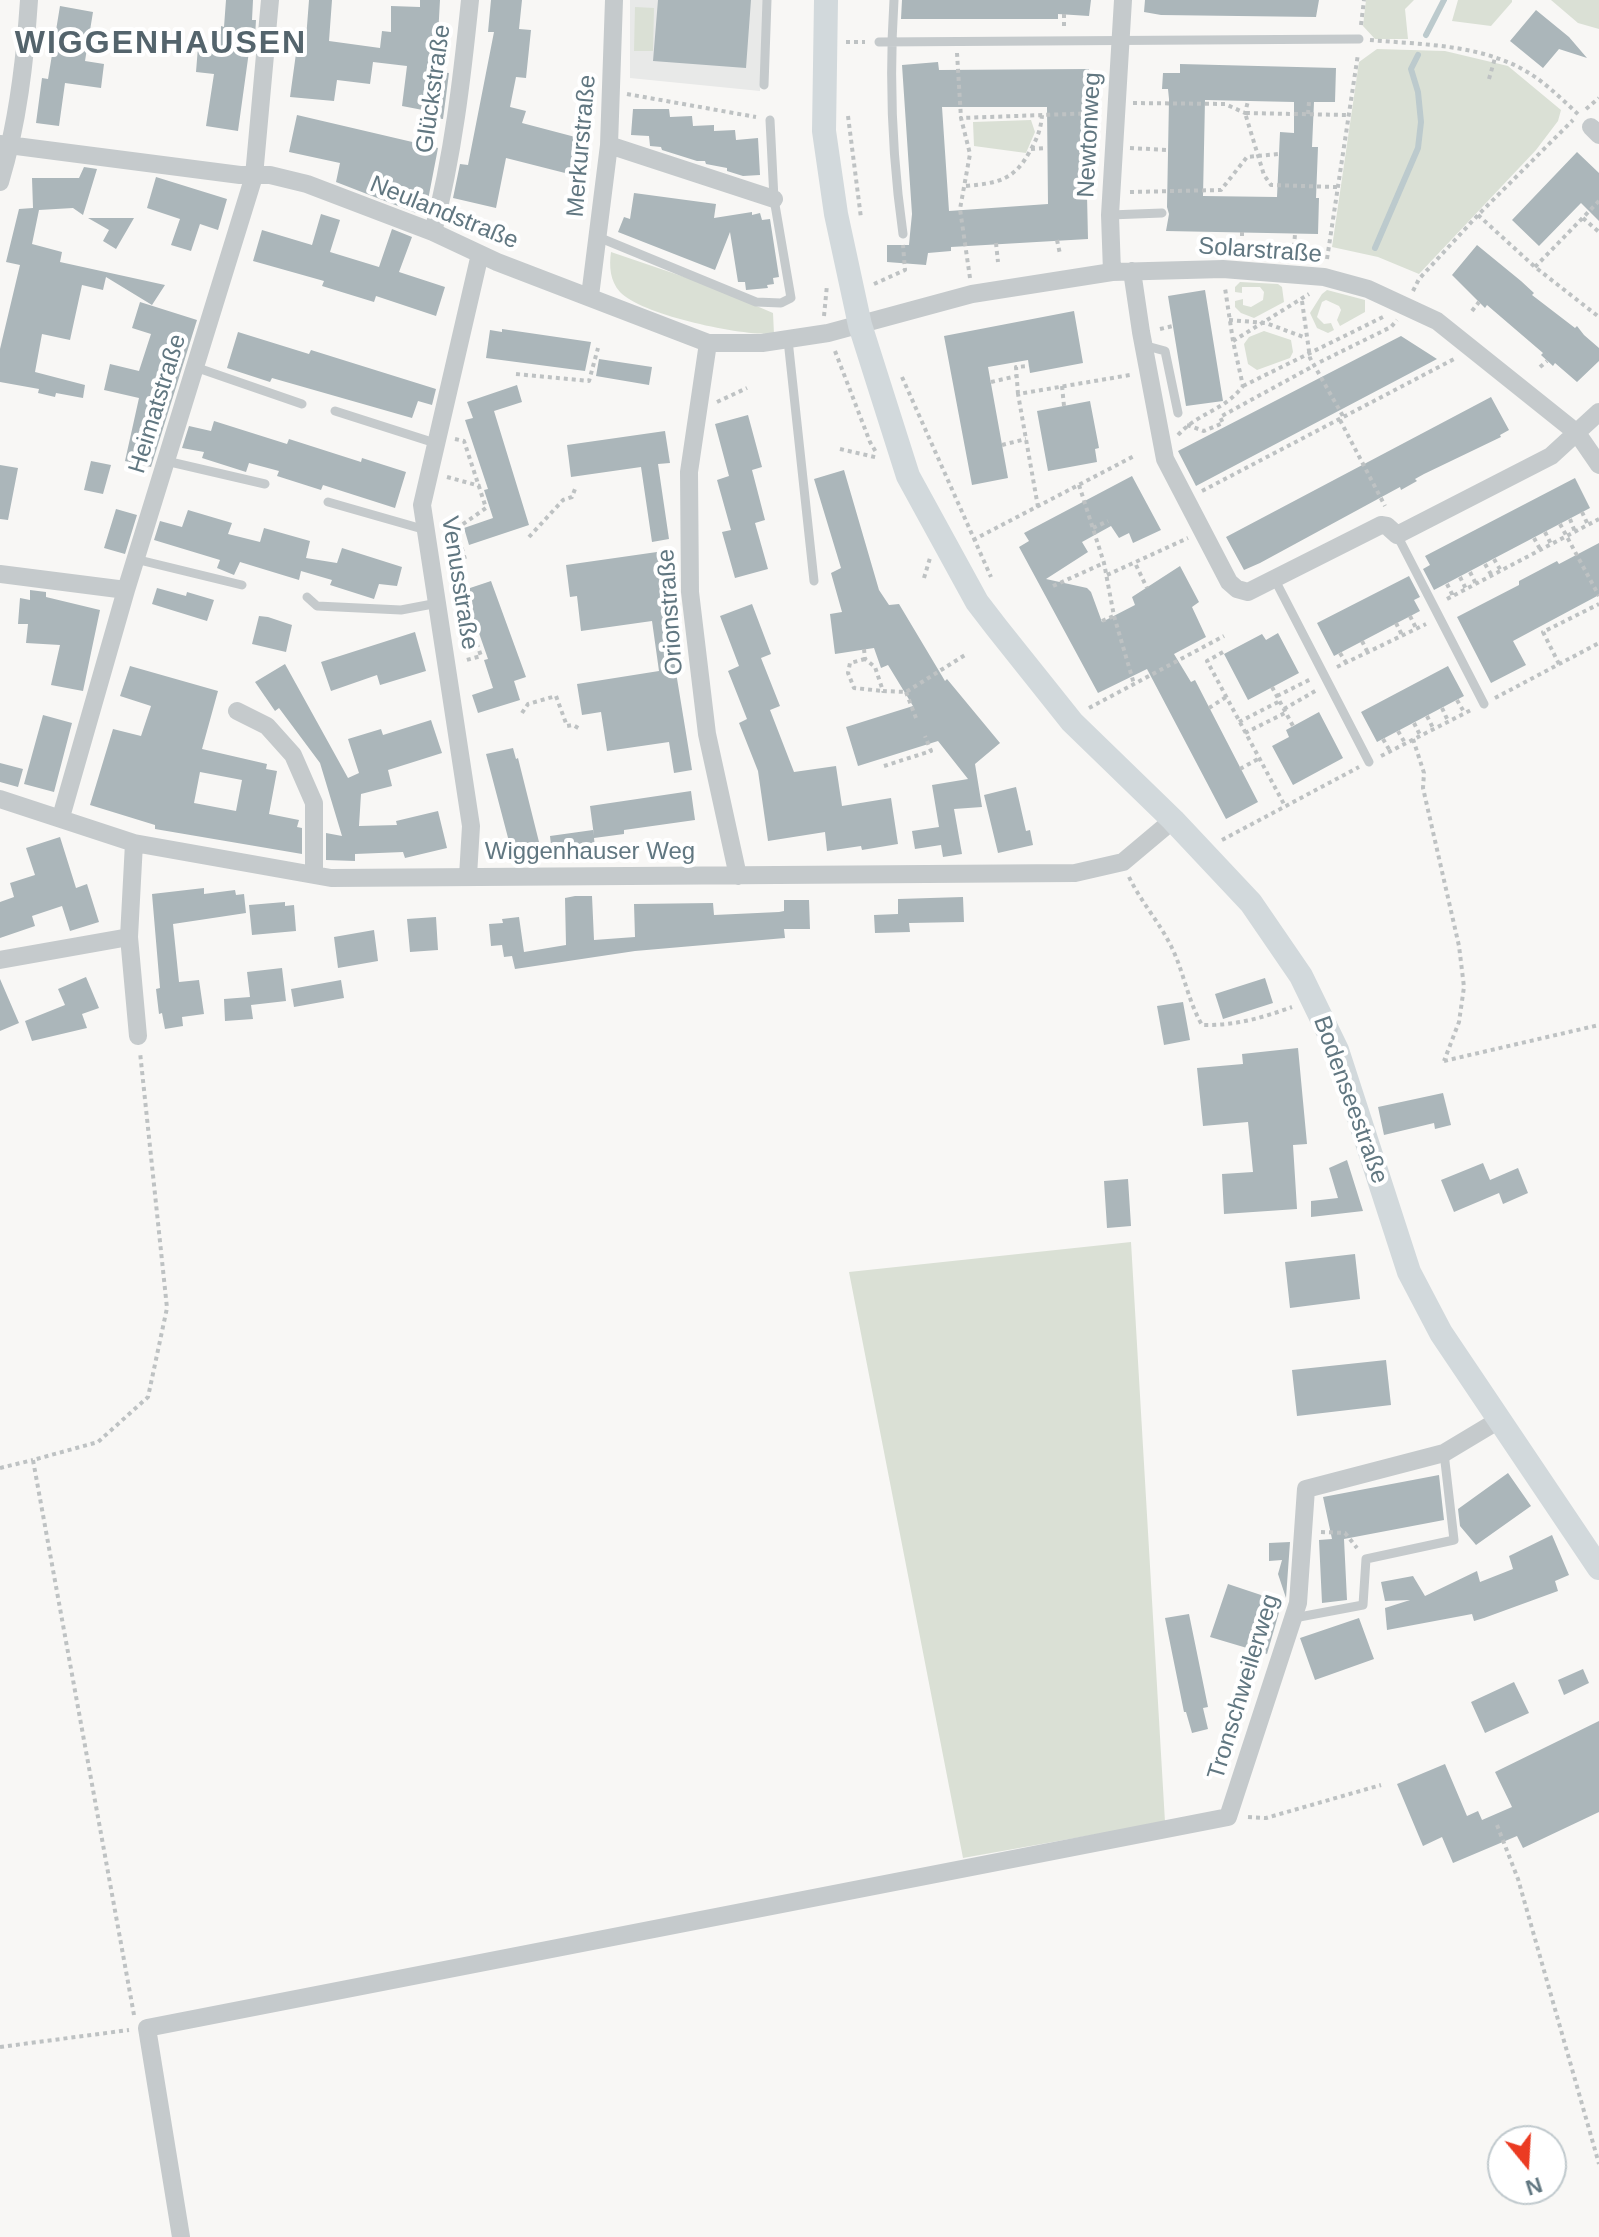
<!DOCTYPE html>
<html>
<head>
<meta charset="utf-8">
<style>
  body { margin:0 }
  #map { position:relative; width:1599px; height:2237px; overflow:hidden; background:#f8f7f5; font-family:Arial,sans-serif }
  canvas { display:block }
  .north { position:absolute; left:1487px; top:2125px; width:80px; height:80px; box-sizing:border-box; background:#fff; border:2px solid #c0c9cd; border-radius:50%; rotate:162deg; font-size:22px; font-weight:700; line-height:32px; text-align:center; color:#617781 }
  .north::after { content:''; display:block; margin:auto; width:28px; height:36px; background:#eb3b22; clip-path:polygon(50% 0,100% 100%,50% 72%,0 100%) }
</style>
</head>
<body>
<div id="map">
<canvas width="1599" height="2237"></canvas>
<div class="north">N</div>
</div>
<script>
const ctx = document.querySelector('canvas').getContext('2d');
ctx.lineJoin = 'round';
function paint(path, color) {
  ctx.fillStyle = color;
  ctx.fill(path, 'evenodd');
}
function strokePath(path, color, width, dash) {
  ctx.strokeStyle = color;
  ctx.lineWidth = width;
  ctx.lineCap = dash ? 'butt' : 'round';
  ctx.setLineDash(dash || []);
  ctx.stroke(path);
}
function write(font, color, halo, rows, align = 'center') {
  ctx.font = font + ' Arial,sans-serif';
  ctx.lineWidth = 8;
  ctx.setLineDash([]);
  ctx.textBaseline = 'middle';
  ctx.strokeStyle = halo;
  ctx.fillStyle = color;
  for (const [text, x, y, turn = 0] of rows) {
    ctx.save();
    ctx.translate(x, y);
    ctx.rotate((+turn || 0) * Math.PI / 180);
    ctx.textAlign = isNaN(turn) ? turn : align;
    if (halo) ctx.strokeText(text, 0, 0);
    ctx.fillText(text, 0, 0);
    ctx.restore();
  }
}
paint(new Path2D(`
  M630,0H765L760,91L630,78Z`), '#e8e9e8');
paint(new Path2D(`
  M1366,0H1414L1405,9L1408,39H1375L1363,26Z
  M1458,0H1512V2L1491,26L1452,21Z
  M1551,0H1599V29L1578,23Z
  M635,7L654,8L653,51H634Z
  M1377,49L1445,51L1508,66L1561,110L1558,121L1536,150L1419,274L1378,257L1332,247L1359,62Z
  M1031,120L1035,132L1026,153L974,146L973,122Z
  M611,252L705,284L773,313L774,334C742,336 641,315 620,292C610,281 609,266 611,252Z
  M1240,282L1278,284L1282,287L1284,302L1254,318L1241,313L1235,307V301L1243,299V305L1251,307L1263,300L1264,292L1260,287H1242V293L1235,292V287Z
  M1327,290L1365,300V312L1340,326L1337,320L1341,310L1339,306L1326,300L1322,302L1317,317L1324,324L1331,323L1334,330L1328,333L1317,328L1310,313L1322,294Z
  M1264,331L1291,340L1293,352L1290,358L1257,370L1248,364L1244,344L1249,337Z
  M1131,1242L1165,1822L963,1858L849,1272Z`), '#dae0d5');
strokePath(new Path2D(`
  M1426,35L1444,0
  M1375,248L1418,148L1421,122L1418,92L1411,69L1418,55`), '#bccacd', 6);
paint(new Path2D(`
  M226,0H253L252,20H256L255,37H251L238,131L206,126L214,74L196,72L198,47L208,48L209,33L221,34V26L224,27Z
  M309,0H332L329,41L380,48L382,31L391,32V6L420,7V0H440L438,36L441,37L438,72L449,73L443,119L427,117L428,111L402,106L407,66L373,62L370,84L337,80L334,101L290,97L298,39H306Z
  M491,0H522L519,29L531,30L526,78L516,77L510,107L526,111L522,123L579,138L569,174L506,158L496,208L453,198L460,164L468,165L494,32H488Z
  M658,0H751L746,68L653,61Z
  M902,0H1091L1089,16L1058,14V19H901Z
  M1145,0H1319L1316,17L1161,15L1144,12Z
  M60,6L93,12L85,61L104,64L101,88L65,83L59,126L36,123L42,78L48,79Z
  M1536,10L1569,37L1587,58L1559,49L1543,68L1510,41Z
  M938,62L939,70L1089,69V107H1085L1088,239L951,247V251L928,253L926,265L887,262V245H909L910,234L912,214L902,65ZM942,107H1047L1048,204L949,211Z
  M1180,64L1336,68L1335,102H1314L1312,147H1318L1316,198H1319L1318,234L1166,231L1169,214L1167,207L1169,99L1168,89H1162L1163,73H1180ZM1205,100L1294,102V133L1280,132L1277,197L1203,196Z
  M633,109H669L670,117L692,116L693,126L714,125V131L735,130L736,140L758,138L760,175L743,176L727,171V168L706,164L705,161H697L662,150L661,147L650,146L649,136L631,135Z
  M297,115L438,148L428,200L420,198L416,213L336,182L340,163L289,152Z
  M1577,152L1599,173V221L1581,203L1539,246L1512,220Z
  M84,167L97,169L83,215L73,208L39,210L32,244L62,252L60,262L165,285L152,305L106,277L103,290L82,285L70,340L42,334L35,372L85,385L83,398L56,393L55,397L38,393L39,389L0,382V349L20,265L6,262L19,209L33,208L32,178H79Z
  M156,177L227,199L218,230L200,224L191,251L171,245L180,219L147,208Z
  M634,193L716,204L714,218L752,212V215L760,213L762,220L770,219L779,277L773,278L774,284L767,285L768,288L746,290L745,282H738L730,232L715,270L618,232L624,217L630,219Z
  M321,214L340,220L330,252L379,267L392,229L412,237L399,272L445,287L436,316L376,296L374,302L322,286L324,281L253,261L262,230L312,245Z
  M88,218H134L116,249L103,241L109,230Z
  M1477,245L1521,281L1534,293L1532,295L1575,328L1577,326L1584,335L1599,348V361L1577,382L1555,363L1553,366L1541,355L1543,353L1487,305L1485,308L1452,275Z
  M1205,290L1223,401L1186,406L1168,296Z
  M140,302L197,320L151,467L125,461L139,398L104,390L110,364L139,371L151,334L132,328Z
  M1074,311L1083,363L1030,373L1028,360L988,367L1008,478L972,485L944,336Z
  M502,329L591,342L585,371L486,358L490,330L502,332Z
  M238,332L309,354L311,350L436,389L432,405L418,401L412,418L272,378L270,382L227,368Z
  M1401,336L1437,359L1196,486L1178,451Z
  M599,359L652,367L649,385L596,376Z
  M517,385L522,402L494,411L529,525L469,545L464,528L493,518L484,490L488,489L465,420L473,418L467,402Z
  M1491,397L1509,430L1500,435L1501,437L1424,474L1415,479L1417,481L1401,490L1400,487L1260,563L1244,570L1226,537Z
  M1090,401L1099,448L1095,449L1097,462L1048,471L1037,411Z
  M748,415L762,467L752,470L765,520L755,523L768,569L735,578L722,532L731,530L717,480L729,476L715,424Z
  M214,421L287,444L289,439L361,462L362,458L406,472L395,508L323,485L321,490L277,476L279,471L249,463L246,472L202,458L204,452L182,448L189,426L211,431Z
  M665,431L670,463L658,464L669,539L652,542L641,467L571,477L567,445Z
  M91,461L111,465L103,494L84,490Z
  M0,465L18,468L8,520L0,519Z
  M844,470L879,590L889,605L899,604L945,681L947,679L1000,743L975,764L982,807L954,809L962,854L943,857L941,845L915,849L912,831L939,827L932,785L968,779L938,741L858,766L846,727L913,706L888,665L881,668L874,648L835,654L830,614L842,612L831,573L841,568L814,479Z
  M1132,476L1161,530L1133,543L1129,533L1119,538L1111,526L1082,542L1088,552L1046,579L1087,588L1091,592L1102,622L1135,605L1132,597L1180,566L1199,602L1192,607L1206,637L1174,654L1191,682L1195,680L1258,802L1226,819L1147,669L1098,693L1019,547L1029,541L1024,533Z
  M1575,478L1590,508L1434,590L1423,569L1430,565L1425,556Z
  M116,509L137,515L125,554L104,548Z
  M188,510L232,523L228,534L260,542L264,528L310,541L306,558L337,563L342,548L402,567L397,586L379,584L374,599L330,585L332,580L301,571L299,580L240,562L234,575L217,568L220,560L154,540L160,521L182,527Z
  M1599,543V595L1513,641L1526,665L1491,683L1457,617L1519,585V581L1557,561L1559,564Z
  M664,551L669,582L665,583L673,654L692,770L674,773L669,742L607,751L601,712L582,715L577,684L659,671L652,621L581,631L577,596L570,597L566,565Z
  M1409,576L1420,597L1414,600L1420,611L1334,656L1317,623Z
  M491,581L526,677L514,681L520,700L478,713L472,695L493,688L484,660L488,659L464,590Z
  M157,588L186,596L187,592L214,600L207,621L152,604Z
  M30,590L46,592V597L100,610L83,691L51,685L60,645L26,643L28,624H18L20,598L30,600Z
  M752,604L771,654L761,658L780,706L770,710L794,772L836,766L842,806L891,798L898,844L862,850L861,846L827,851L825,832L768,841L758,771L739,723L747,719L728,671L739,666L720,616Z
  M259,616L268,617L292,625L286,652L252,644Z
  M415,632L426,671L380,685L377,675L331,691L321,662Z
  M1278,633L1299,673L1248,700L1224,654L1262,634L1266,640Z
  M285,664L348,778L359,773L348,739L381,729L383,735L431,720L442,753L388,770L392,786L361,794L359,826L397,825L396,821L438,811L447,848L405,858L403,852L355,854V861L326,860V833L342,836L320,763L279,708L275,711L255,682Z
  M130,666L218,691L202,749L267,764L266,769L277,771L269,814L299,820L297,827L302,828V854L155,829V825L90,805L113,729L141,736L151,706L120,696ZM200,772L242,780L236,811L194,803Z
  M1448,666L1464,696L1377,742L1361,712Z
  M1319,712L1343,758L1293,785L1272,746L1289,737L1286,730Z
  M43,715L72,723L54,792L24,784Z
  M513,748L516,759L518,758L540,846L512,853L486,754Z
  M0,763L23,769L18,787L0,782Z
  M1016,787L1026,831L1030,830L1033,845L998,853L984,795Z
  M691,791L695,820L624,830V834L594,838L595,847L552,854L550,836L593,830L594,836L590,806Z
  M60,837L76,888L87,884L99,922L70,931L62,906L32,916L35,926L0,938V902L14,897L10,883L35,875L26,848Z
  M204,888V894L235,890L236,895L244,894L246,913L173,924L179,982L199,980L204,1014L182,1017L183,1026L165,1029L162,1013L159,1014L156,989L160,988L152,894Z
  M575,896H592L594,940L635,937L634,904L713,903L714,915L779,912L784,911V900H809L810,929H784L785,938L635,951L515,969L512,956L504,957L502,945L491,946L489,924L503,923L502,919L519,917L524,952L566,945L565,898Z
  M963,897L964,922L909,923L910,932L875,933L874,915L898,914V899Z
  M285,902V906L294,905L296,931L252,935L249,905Z
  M436,917L438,950L410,952L407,919Z
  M374,930L378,961L338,968L334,937Z
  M282,968L286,1001L251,1005L253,1019L225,1021L224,999L250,997L247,972Z
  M86,977L99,1008L82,1014L87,1028L32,1041L25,1021L65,1005L58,989Z
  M1265,978L1273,1003L1223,1019L1215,994Z
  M0,979L19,1023L0,1031Z
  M341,980L344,998L294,1007L291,989Z
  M1183,1002L1190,1040L1164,1045L1157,1006Z
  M1298,1048L1307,1144L1293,1145L1297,1209L1224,1214L1222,1174L1253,1172L1248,1122L1203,1126L1197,1068L1243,1064L1242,1054Z
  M1443,1093L1451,1125L1435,1129L1434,1123L1384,1135L1378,1107Z
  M1347,1160L1363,1211L1311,1217V1201L1338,1198L1329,1168Z
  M1483,1163L1490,1180L1518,1168L1528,1193L1503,1204L1499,1193L1454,1212L1441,1180Z
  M1128,1179L1131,1226L1107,1228L1104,1181Z
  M1355,1254L1360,1299L1290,1308L1285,1262Z
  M1386,1360L1391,1405L1297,1416L1292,1370Z
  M1508,1473L1531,1506L1476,1545L1460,1526L1458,1509Z
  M1439,1475L1444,1520L1344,1539L1347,1600L1322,1603L1319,1540L1332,1539L1323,1497Z
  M1552,1535L1569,1575L1555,1581L1558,1591L1484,1618L1474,1621L1472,1614L1387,1630L1385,1608L1410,1600L1385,1601L1381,1582L1413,1576L1425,1596L1477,1571L1480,1582L1513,1569L1509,1556Z
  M1290,1542L1286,1598L1278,1574L1282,1560L1269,1561V1543Z
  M1228,1584L1282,1602L1267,1654L1210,1637Z
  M1189,1614L1208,1707L1203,1708L1208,1729L1192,1733L1186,1712H1184L1165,1618Z
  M1359,1618L1374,1659L1315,1680L1300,1638Z
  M1583,1669L1589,1683L1564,1695L1558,1680Z
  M1514,1682L1529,1713L1485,1733L1471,1702Z
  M1599,1721V1812L1523,1848L1517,1836L1453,1863L1442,1837L1423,1846L1397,1784L1445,1764L1467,1816L1478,1811L1482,1820L1512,1807L1495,1772Z`), '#abb6ba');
strokePath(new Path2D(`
  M1064,14V28
  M1361,25L1364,0
  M1370,40C1426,45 1490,44 1538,79C1553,90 1567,104 1580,116
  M846,42H865
  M957,53L961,118
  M1489,79L1495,58
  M627,94L756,117
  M1133,103L1225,104L1245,113L1248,101
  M1586,109L1599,98
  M1308,114L1309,102
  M848,116L861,218
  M1130,148L1168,150
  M1031,149L1047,148
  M966,186C997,183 1014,181 1030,151C1037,139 1041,129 1042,115
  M1337,187L1271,185L1264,175L1245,113L1347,115
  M1130,192L1221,190L1247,157L1279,154
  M1478,215L1535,267L1599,317
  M1583,218L1599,232
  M1242,232V245
  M1057,240L1060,254
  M996,243L998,262
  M1294,247L1295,234
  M1327,259L1358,54
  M1535,267L1599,201
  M970,278L960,209L970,154L961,118L1097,113
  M874,284L905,270L903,245
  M1413,291L1419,279L1478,215L1573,120
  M1302,301L1310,358L1344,418
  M1472,311L1479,302
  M824,316L827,285
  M1229,320L1266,323L1306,338
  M1160,329L1173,326
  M1233,341L1309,294
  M835,351L870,442L877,454
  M1320,362L1391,327L1397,320
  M1540,367L1547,361
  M516,374L589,381L598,348
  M902,377L991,577
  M991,382L1017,376
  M1062,386L1064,406
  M1243,386L1385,316
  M1018,394L1016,367L1029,366
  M717,402L747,388
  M1340,420L1385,506
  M1187,425L1204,431L1223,423L1220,417L1315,365
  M1178,435C1199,412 1224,411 1243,386L1233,341L1225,288
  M455,439L464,441L486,508L456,529L465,559
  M1002,445L1026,439
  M840,449L879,458
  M447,477L480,486
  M1079,485L1104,563L1114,616L1134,684
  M1202,491L1456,358
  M1038,507L1018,394L1130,375
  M1582,512L1588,525
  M1570,519L1575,532
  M1560,524L1599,596
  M1093,528L1108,521
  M1545,532L1551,544
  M529,537L563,500L572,497L575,489
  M1534,538L1540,549
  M973,540L1136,455
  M1494,559L1501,571
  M1485,564L1492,576
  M1136,565L1147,588
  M1470,572L1476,584
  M1107,575L1188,538
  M1460,577L1466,589
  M924,578L930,558
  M1447,584L1453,596
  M1053,586L1104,563
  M1447,599L1599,519
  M457,606L463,604L481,656L463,661
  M1410,616L1416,628
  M1102,621L1114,616
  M1396,623L1402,635
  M1362,641L1368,653
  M864,649L865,659L875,667L883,691L906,692L965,655
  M1223,652L1207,661L1285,806
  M1340,653L1347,664
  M865,659L850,663L848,673L854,688L883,691
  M1559,664L1543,632L1599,604
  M1337,667L1426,624
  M1272,687L1293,726
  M906,692L916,718
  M1277,696L1311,679
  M1495,698L1599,643
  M1457,700L1464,712
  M1089,708L1224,636
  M1209,708L1226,697
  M1442,708L1448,721
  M1284,709L1317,690
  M522,713L528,704L556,696L567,726L573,725L580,729
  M1427,716L1433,728
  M1239,722L1280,701
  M1414,723L1420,735
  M1398,731L1405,743
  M1245,733L1285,713
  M1383,739L1390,751
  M1413,739L1424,773L1423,788L1459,946L1464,987L1459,1022L1444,1061
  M1381,756L1473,709
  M884,766L931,751L925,736
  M1240,769L1258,759
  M1222,840L1359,767
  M1129,877C1141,902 1160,923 1172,948C1184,973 1188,1001 1202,1025C1234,1026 1262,1018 1292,1007
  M1444,1061L1599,1025
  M0,1468L33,1460
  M1321,1532L1345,1533L1357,1548
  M1248,1817L1266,1818L1381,1785
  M1497,1825L1518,1879L1599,2164
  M134,2015L33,1460L98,1442L148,1397L167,1308L140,1052
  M0,2047L129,2030`), '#bec2c3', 4, [4, 4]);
strokePath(new Path2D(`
  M894,0C889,78 892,157 903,234
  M879,42L1359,39
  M764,85L767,0
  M1110,215L1162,213
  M598,237L756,302L781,303L791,298L774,199L770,120
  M788,340L814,581
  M1143,345L1165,351L1178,413
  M195,367L302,404
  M335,411L435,443
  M166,461L265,484
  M328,502L426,530
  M1397,535L1484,704
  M135,559L242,585
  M1275,580L1369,762
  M307,597L317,606L401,610L438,603
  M1294,1618L1363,1605L1366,1559L1454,1540L1444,1453`), '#c5cacc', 9);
strokePath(new Path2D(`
  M1591,127L1599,135
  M0,144L240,175H270L307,184L433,232L497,262L708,343H762L828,333L972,294L1112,272L1223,269L1324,277L1368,289L1437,321L1577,433L1599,465
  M609,145L774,199
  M0,182C18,123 25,61 29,0
  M433,232C453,156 462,78 470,0
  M1132,271L1141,332L1165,459L1229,582L1237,589L1248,592L1381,525L1387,526L1397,535L1551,456L1599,412
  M1112,272L1110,215L1123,0
  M590,296L609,145L614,0
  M708,343L689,472L690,592L707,734L738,876
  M0,574L126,590
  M237,711L267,726L293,755L314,803V875
  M0,799L134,843L331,878L1075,873L1123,862L1173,820
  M61,817L126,590L254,176L270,0
  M134,843L129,937L138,1036
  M468,876L471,826L422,505L480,254
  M0,960L129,937
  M181,2237L147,2028L1228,1817L1298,1603L1306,1489L1444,1453L1499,1420`), '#c5cacc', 18);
strokePath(new Path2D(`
  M826,0L824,131L836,214L860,325L908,476L977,602L997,628L1072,722L1173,820L1251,903L1301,976L1337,1050L1409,1272L1441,1333L1599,1568`), '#d2d9dc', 24);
write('24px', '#617781', '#fff', [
  ["Glückstraße",434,89,-82],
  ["Newtonweg",1090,135,-87],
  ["Merkurstraße",582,146,-85],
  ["Neulandstraße",444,213,22],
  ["Solarstraße",1260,251,4],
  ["Heimatstraße",158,404,-73],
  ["Venusstraße",459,583,81],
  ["Orionstraße",671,612,-94],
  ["Wiggenhauser Weg",590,852],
  ["Bodenseestraße",1350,1100,70],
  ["Tronschweilerweg",1244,1687,-73]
]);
ctx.letterSpacing = '2px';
write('bold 32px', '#54646c', '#fff', [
  ["WIGGENHAUSEN",161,44]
]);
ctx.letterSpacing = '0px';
</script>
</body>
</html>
